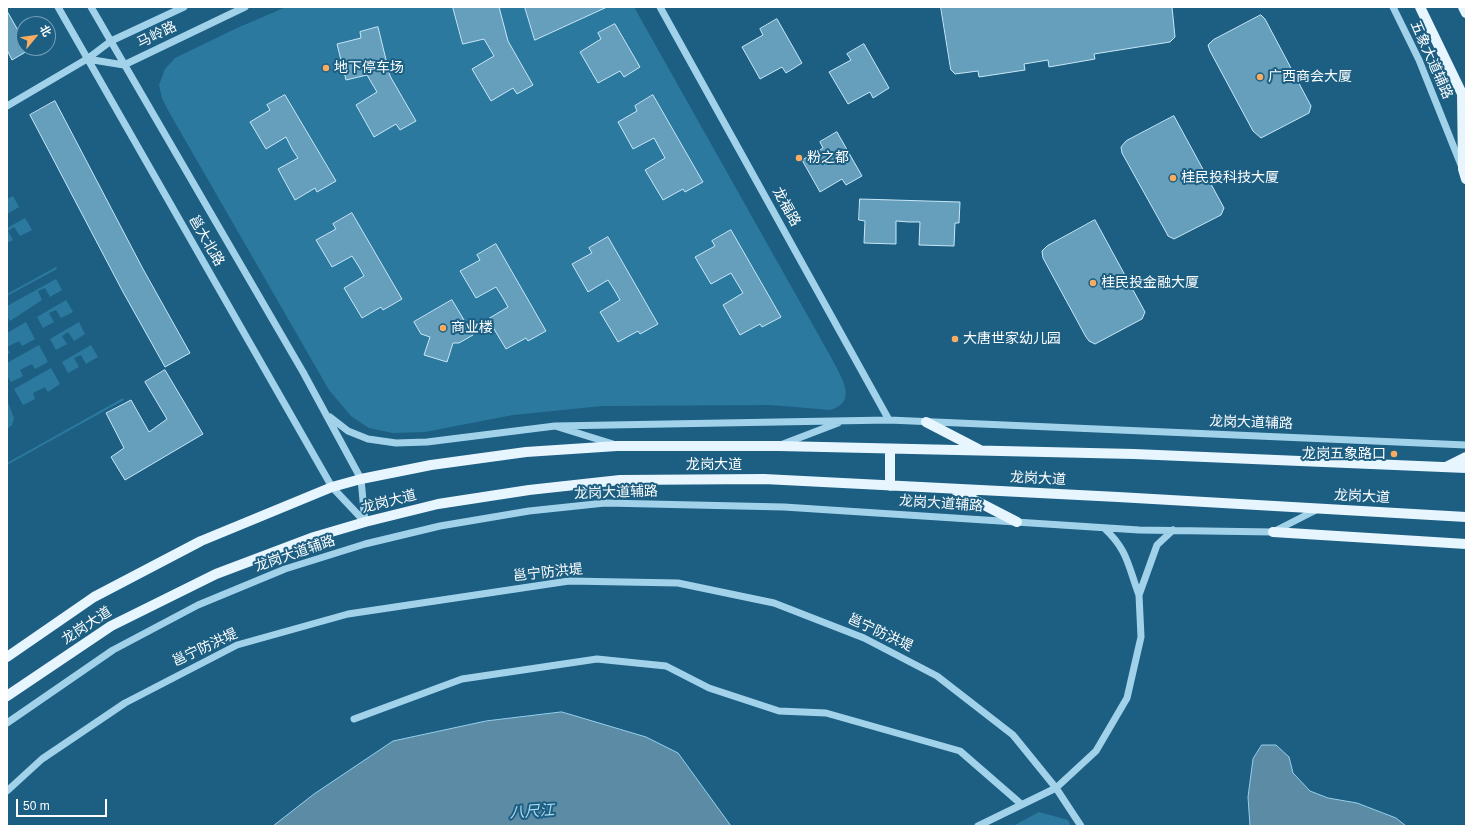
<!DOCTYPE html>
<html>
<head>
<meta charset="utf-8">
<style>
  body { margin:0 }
  #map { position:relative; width:1473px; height:833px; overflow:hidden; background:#1c5f83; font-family:Arial,"Noto Sans SC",sans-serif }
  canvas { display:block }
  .frame { position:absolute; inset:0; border:8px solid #fff; pointer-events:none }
  .north { position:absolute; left:16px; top:16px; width:40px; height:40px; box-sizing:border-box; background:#1c5f83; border:1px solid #779fb5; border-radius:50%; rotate:61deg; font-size:11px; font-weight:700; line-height:16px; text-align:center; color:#fff }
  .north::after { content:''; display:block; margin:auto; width:14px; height:18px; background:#faac60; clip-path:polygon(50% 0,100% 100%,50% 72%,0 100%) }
  .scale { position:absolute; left:16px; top:799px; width:91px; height:18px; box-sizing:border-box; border:2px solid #fff; border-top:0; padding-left:5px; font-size:12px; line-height:14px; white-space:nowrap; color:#fff; -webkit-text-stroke:3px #1c5f83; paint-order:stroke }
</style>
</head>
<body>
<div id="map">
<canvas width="1473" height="833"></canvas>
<div class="frame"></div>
<div class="north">北</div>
<div class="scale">50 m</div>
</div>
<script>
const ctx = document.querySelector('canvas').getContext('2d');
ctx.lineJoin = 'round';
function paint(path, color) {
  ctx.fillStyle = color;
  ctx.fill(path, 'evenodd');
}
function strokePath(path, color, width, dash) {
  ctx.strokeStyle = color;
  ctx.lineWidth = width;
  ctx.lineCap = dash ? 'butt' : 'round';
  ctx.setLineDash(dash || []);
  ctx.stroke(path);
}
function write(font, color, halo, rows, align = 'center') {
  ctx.font = font + ' Arial,"Noto Sans SC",sans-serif';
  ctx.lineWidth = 4;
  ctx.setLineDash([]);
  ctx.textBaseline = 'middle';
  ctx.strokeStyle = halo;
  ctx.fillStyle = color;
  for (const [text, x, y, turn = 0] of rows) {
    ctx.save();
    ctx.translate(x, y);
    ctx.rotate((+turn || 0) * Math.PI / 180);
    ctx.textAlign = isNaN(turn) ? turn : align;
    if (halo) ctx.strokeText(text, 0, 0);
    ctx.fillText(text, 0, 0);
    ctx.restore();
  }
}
paint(new Path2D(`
  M286,7H634L832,359C841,377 859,402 830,410L771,405L602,406L513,415L425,432L393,433L369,428L351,416L329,390L169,112L162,98L159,85L165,69L175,58L237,28Z
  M13,196L19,207L7,214V199Z
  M25,218L32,230L20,236L14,227L8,231L13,240L7,243V228Z
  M56,267L57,269L7,296V294Z
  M56,279L62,290L50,297L45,288L38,291L42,300L10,321L7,316V306Z
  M66,300L73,312L61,318L56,310L49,313L54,322L43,328L37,317Z
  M26,322L35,339L22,346L19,341L7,347L10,353L7,355V333Z
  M79,322L85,334L74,341L68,332L62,336L67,344L56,350L50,339Z
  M39,345L48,362L35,369L32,364L20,370L23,376L11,382L7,376V363Z
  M91,345L98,357L86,364L81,355L74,358L79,367L68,373L62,362Z
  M51,368L60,384L48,392L45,387L33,393L35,399L23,405L14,389Z
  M123,398L124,400L7,465V463Z
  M7,400L14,418L12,425L7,429Z
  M1039,812L1068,820L1071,826H1013Z`), '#2c799f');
const water = new Path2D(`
  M562,712L646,737L678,753L731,826H273L314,794L393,741L486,721Z
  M1262,745H1276L1289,757L1293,773L1310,791L1328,798L1357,803L1396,818L1406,826H1250L1248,797L1253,759Z`);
paint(water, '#5b8ba5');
strokePath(water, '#95d0ec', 1);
const building = new Path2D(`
  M453,7H499L508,41L533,85L517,94L513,88L491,101L472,69L494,56L484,39L463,44Z
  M525,7H607L535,40Z
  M941,7H1172L1175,37L1170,42L1094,54L1095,59L1049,67L1048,60L1024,64L1025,70L979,77L978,71L955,74L951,70Z
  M7,11L24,41V48H28L29,50L12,60L7,50Z
  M1261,15L1265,19L1311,106L1309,113L1261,138L1253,131L1210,51L1208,45L1213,40Z
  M777,19L802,63L786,73L782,67L760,79L742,47L763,35L760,29Z
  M615,24L640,67L624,77L620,71L598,83L580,52L601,39L598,33Z
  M378,27L390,76L416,121L400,130L396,124L374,137L356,105L377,92L367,75L346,80L337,44L361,38L360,32Z
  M864,44L889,88L873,98L870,92L848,104L829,72L851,60L847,54Z
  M285,95L336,181L317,192L315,188L295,200L278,169L298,158L292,149L286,137L266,149L250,122L270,110L267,105Z
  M653,95L703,182L685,192L683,189L663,200L645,170L665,158L660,149L654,138L633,149L618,122L637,111L635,106Z
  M55,101L143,269L190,353L165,367L123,292L30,115Z
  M1174,116L1224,208L1221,215L1174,239L1168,236L1166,232L1122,153L1121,147L1126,141Z
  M837,132L862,176L846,185L842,179L820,192L802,160L823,148L820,142Z
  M860,199L960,202L959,223H955L954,246L919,245L920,222H909L896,221V244L864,243L865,221L859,220Z
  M352,213L402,299L383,310L381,307L362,318L344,288L364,276L359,267L352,256L332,267L316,240L336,229L333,224Z
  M1095,220L1145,312L1142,319L1095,344L1089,341L1086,337L1043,258L1042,251L1047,246Z
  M731,230L781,317L762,327L760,324L740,335L723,305L743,293L731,273L711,284L695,257L715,246L712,241Z
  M608,237L658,324L640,334L638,331L618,342L600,312L620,300L615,291L608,280L588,292L572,264L592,253L589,248Z
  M496,244L546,331L528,341L526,338L506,349L488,319L508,307L503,298L496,287L476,298L460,271L480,260L477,255Z
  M452,300L473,335L459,343H453L447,362L424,355L430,337L421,334L414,322Z
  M165,370L203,434L125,480L111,457L124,448L106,413L131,400L149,432L167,419L145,382Z`);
paint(building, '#669fbb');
strokePath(building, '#c7e7f8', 1);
strokePath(new Path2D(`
  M58,7L332,487L365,522
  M91,7L303,372L361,479L365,522
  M660,7L889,420
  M1393,7L1419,60L1461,165
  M87,59L124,65
  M124,65L245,7
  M7,106L87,59L111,41L184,7
  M330,417L348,431L368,439L396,443L427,442L555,426L613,444
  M555,426L889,420L1466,445
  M783,444L838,423
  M1104,528C1128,550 1128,566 1139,595L1157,545L1173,530
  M354,719L462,679L597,659L666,666L709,688L779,711L826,713L960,751L1021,804
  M7,723L113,650L198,605L285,569L365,544L440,526L529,511L605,503L784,507L1139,530L1273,532L1318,509
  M7,791L42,759L125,703L237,645L348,614L569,581L678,583L774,603L864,638L937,676L1013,735L1056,788L1081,826
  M978,826L1056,788L1096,751L1127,698L1141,637L1139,595`), '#a2d2ea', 7);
strokePath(new Path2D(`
  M1420,7L1466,102
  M1463,7L1466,13
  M1462,94L1463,169L1466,179
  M926,422L980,450
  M1446,467L1466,457
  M890,486V449
  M955,490L1017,522
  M1273,532L1466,544
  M7,657L94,597L201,541L332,487L361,479L431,465L526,452L617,446H779L1134,454L1466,468
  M7,696L111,626L216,574L314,537L365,522L438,504L529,490L620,480L764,479L1118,497L1466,517`), '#e6f5fe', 10);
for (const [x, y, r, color] of [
  [326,68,4,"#faac60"],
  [1260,77,4,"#faac60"],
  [799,158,4,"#faac60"],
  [1173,178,4,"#faac60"],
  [1093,283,4,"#faac60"],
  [443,328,4,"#faac60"],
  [955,339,4,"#faac60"],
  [1394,454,4,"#faac60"]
]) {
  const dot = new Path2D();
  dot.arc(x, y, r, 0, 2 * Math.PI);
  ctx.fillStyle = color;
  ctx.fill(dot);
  strokePath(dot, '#1c5f83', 1.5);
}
write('14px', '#fff', '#1c5f83', [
  ["马岭路",157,35,-26],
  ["五象大道辅路",1431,60,66],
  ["龙福路",786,207,61],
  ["邕大北路",206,241,60],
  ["龙岗大道辅路",1251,423,2],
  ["龙岗大道",714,465],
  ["龙岗大道",1038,479,3],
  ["龙岗大道辅路",616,493,-2],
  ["龙岗大道",1362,497,3],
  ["龙岗大道",389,502,-14],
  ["龙岗大道辅路",941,504,4],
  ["龙岗大道辅路",295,554,-19],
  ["邕宁防洪堤",548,573,-6],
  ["龙岗大道",87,626,-33],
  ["邕宁防洪堤",880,633,25],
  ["邕宁防洪堤",205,648,-25]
]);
write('14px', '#fff', '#1c5f83', [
  ["地下停车场",334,68],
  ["广西商会大厦",1268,77],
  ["粉之都",807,158],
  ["桂民投科技大厦",1181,178],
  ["桂民投金融大厦",1101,283],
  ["商业楼",451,328],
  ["大唐世家幼儿园",963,339],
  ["龙岗五象路口",1386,454,"right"]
], 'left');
write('italic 15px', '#addbf2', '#1c5f83', [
  ["八尺江",532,812,-4]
]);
</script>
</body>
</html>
